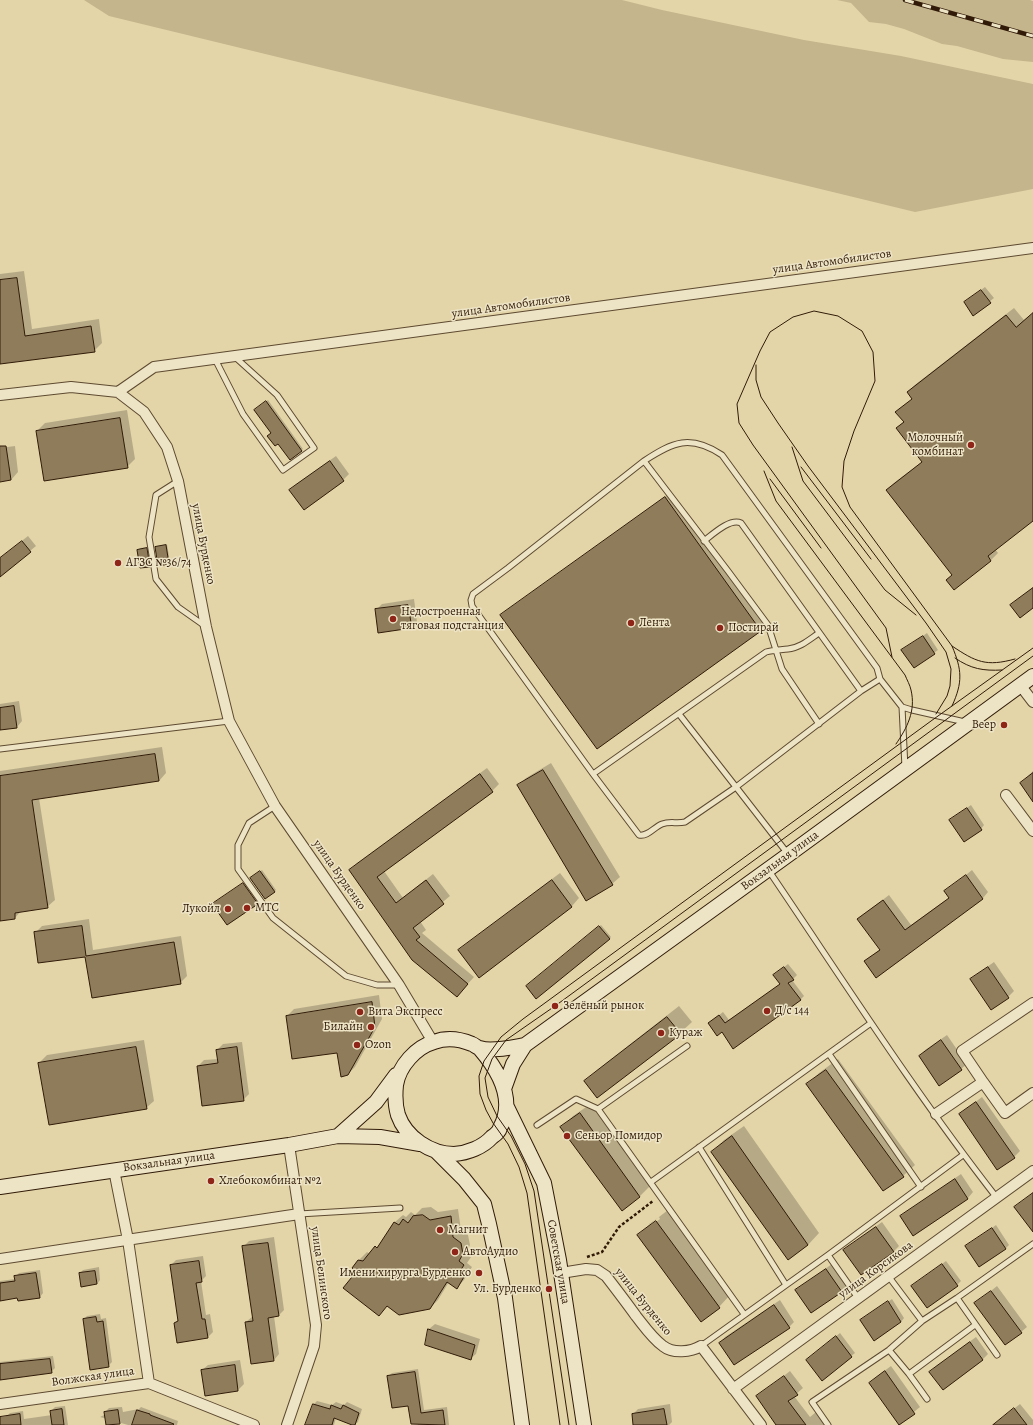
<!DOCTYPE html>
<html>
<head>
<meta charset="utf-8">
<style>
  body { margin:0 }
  canvas { display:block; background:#e3d5a8 }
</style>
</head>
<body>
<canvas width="1033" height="1425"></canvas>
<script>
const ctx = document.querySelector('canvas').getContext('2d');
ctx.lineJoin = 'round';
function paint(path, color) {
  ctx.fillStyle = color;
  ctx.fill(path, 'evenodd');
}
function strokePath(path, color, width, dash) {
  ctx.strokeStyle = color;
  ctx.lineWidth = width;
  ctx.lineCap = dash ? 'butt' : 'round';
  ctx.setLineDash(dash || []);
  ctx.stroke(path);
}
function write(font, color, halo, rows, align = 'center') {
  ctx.font = font + ' Alegreya,serif';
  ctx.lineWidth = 3;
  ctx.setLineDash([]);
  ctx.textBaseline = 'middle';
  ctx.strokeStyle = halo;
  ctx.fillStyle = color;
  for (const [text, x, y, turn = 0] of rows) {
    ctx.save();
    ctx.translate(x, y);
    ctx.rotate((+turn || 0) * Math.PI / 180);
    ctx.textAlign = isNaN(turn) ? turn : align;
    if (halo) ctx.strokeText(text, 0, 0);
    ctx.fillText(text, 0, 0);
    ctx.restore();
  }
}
paint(new Path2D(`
  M84,0H622L662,10L804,40L901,56L1033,84V189L915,212L109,16Z
  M837,0H1030L1033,1V62L1003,59L957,46L942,44L904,29L886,24L869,22L851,3Z`), '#c5b58d');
paint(new Path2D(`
  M24,271L32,329L99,319L102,343L94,351L0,363V274Z
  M985,287L994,298L974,314L968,299Z
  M1014,308L1024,320L1033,313V519L995,549L998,553L991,560L954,589L953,574L887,490L895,482L923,461L897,428L904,421L897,412L913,398L908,392L916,384Z
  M268,400L303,449L301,450L272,433L257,408Z
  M127,410L135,459L127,467L37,431L45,423Z
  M15,446L18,472L11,480L0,481V448Z
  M336,456L349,474L343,480L304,509L290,490L296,484Z
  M671,492L766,624L760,630L597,748L501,615L507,610Z
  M28,536L36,546L0,576V558Z
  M167,544L170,562L168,563L156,547L157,546Z
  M148,547L151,564L149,566L138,550L140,548Z
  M1033,587V606L1011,605L1017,599Z
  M414,599L417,622L411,627L376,610L382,604Z
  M927,633L938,650L914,667L903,650Z
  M19,701L22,721L17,727L0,729V704Z
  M162,747L166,773L159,781L39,798L55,900L47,907L21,911L15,918L0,917V771Z
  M551,763L620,877L612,884L519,785L526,778Z
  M487,768L499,784L492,791L384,871L403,898L433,874L450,896L420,921L426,930L422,933L474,977L457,996L350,870L357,863Z
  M1033,771V800L1021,783Z
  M971,805L984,825L981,829L954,817Z
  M262,870L276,890L265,898L252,877Z
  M972,870L988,892L983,898L877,976L865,961L880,949L858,919L889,895L911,925L950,897L946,891Z
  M560,873L579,898L572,906L479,976L460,950L467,943Z
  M246,881L259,901L257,903L216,902Z
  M89,919L93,950L181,936L187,976L180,983L92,997L86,956L39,962L35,933L42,926Z
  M601,925L611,937L609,939L529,984Z
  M994,962L1014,991L1008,997L971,979L977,974Z
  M788,964L797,975L792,980L804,996L800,1000L722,1031L709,1023L723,1012L729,1020L781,984L774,975Z
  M379,995L382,1019L355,1067L348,1074L338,1052L287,1016L294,1009Z
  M679,1006L692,1022L680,1033L585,1081L597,1070Z
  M947,1035L967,1064L961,1069L920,1056L925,1050Z
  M144,1040L154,1101L146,1108L39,1063L47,1055Z
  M242,1042L249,1094L243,1100L198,1066L204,1060L218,1059L217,1050L223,1044Z
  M838,1059L915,1165L903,1176L807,1085L819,1073Z
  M982,1097L1020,1151L1014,1157L960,1114L966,1109Z
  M592,1103L651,1185L639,1197L562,1127L573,1116Z
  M744,1126L819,1233L808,1245L788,1259L712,1152L724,1140Z
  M961,1174L973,1192L968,1198L913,1234L901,1216L907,1211Z
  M431,1207L438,1212L458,1209L461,1230L468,1235L470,1245L466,1253L471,1257L467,1263L472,1267L464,1280L457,1287L449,1282L438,1300L430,1308L388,1305L379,1314L358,1272L359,1260L367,1252L370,1254L384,1240L395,1222L403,1215L406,1217L411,1212L415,1215L422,1208Z
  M668,1210L730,1295L719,1307L638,1235L650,1224ZM659,1217L660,1219L649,1227V1224Z
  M882,1222L899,1246L893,1252L845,1250L850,1245Z
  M996,1225L1009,1245L1005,1249L966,1247Z
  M274,1237L284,1310L279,1315L274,1316L279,1354L274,1360L246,1322L253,1316L243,1247L249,1241Z
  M203,1256L206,1276L201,1281L206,1315L210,1314L213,1332L208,1337L175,1323L178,1320L171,1265L176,1260Z
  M946,1261L961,1281L957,1285L912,1286Z
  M832,1264L847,1285L841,1291L796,1290L802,1285Z
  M99,1267L100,1280L97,1284L80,1273L83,1270Z
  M40,1270L43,1293L40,1297H18L0,1300V1281L15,1279V1277L19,1273Z
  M997,1286L1027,1327L1021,1332L976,1303Z
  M892,1299L904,1318L901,1322L861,1320Z
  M780,1300L794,1322L789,1327L720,1343L725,1337Z
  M100,1314L101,1319L106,1318L112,1362L108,1366L84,1319L87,1316Z
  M435,1324L480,1339L476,1354L470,1359L429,1329Z
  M840,1333L855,1353L822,1379L807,1360Z
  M976,1337L988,1354L982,1360L931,1372L936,1366Z
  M53,1356L55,1368L51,1372L0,1379V1362Z
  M240,1360L244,1384L238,1390L206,1394L202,1370L208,1365Z
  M891,1366L920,1407L899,1424L870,1383L876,1377Z
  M418,1369L424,1410L447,1407L449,1425H418L409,1405L388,1376L392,1373Z
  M790,1371L803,1388L794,1396L810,1417L816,1412L825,1425H778L757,1397Z
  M317,1401L332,1405L336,1402L344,1405L347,1402L362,1409L358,1422L354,1425L336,1418L334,1425H306L314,1404Z
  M670,1404L672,1422L669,1425H634L633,1414L638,1409Z
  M1020,1404L1033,1420V1425H993Z
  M65,1406L68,1425H7L6,1417L10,1413L23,1411L24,1419L52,1415L51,1411L55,1407Z
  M122,1407L123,1412L139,1409L141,1407L178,1421L177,1425H128L100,1417L106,1414L105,1412L109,1408Z`), '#0003');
const building = new Path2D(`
  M17,278L25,336L91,326L95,352L0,364V280Z
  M981,290L991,303L973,316L964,302Z
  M1033,313V521L988,556L991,561L954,590L946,580L952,575L886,490L922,462L896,428L904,422L895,412L912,399L907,392L1006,315L1016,327Z
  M266,401L302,451L290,460L278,444L275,446L267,436L271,433L254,410Z
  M120,418L128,468L44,481L36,431Z
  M0,446H6L11,480L0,482Z
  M330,461L344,481L304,510L289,490Z
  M665,497L761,631L597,749L500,615Z
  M22,541L31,552L0,577V558Z
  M166,545L169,564L158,566L155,547Z
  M147,548L150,567L140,568L137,550Z
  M1033,588V608L1020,618L1010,605Z
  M408,605L412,628L378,633L375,609Z
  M923,636L935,654L914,668L901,650Z
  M14,706L17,728L0,730V708Z
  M155,754L159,781L32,800L48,908L15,913V919L0,921V776Z
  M543,770L613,885L586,901L517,785Z
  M1033,773V802L1020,783Z
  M480,774L493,792L377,877L396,903L426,880L444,904L413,928L420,937L416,940L468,984L457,997L412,960L349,870Z
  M967,808L982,830L964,842L949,820Z
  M260,871L275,892L265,899L250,878Z
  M966,875L983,899L876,978L864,961L880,950L857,919L883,900L905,930L949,898L944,891Z
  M552,880L572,907L479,978L458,950Z
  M243,883L258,904L227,925L212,904Z
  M82,926L86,956L174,942L181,984L92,998L85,957L38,963L34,932Z
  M599,926L610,939L536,999L526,986Z
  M784,967L794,980L788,983L801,1000L733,1049L722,1032L717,1036L708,1023L719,1015L725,1023L780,984L773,975Z
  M988,967L1009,998L991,1010L970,979Z
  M372,1002L375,1027L348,1075L341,1077L337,1053L292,1059L286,1016Z
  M667,1017L681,1034L597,1098L584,1081Z
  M941,1040L962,1070L939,1086L919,1056Z
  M136,1047L147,1109L49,1125L38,1063Z
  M237,1047L244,1101L202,1106L197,1066L218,1063L216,1050Z
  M826,1070L904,1177L883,1191L806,1084Z
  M976,1102L1015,1158L997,1170L959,1114Z
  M580,1113L640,1197L622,1211L560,1127Z
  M732,1136L808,1245L788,1260L711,1152Z
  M955,1179L968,1199L913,1236L900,1216Z
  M1033,1193V1232L1014,1207Z
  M423,1215L430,1220L451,1216L453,1237L461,1243L463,1254L459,1261L464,1265L460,1271L465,1275L457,1289L447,1282L430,1309L399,1315L387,1306L379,1316L343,1288L356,1272L352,1268L358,1260L363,1261L375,1246L377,1248L394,1222L399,1225L403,1219L408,1223L413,1216Z
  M656,1221L720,1308L701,1322L637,1235Z
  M876,1227L894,1252L861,1275L843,1250Z
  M992,1228L1006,1249L979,1267L965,1246Z
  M268,1243L279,1316L268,1318L274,1361L251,1364L245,1322L253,1321L242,1246Z
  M199,1261L202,1282L196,1283L202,1319H205L208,1338L177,1343L174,1323L178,1321L170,1265Z
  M942,1264L958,1286L927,1308L911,1286Z
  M826,1269L842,1292L811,1313L795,1290Z
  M95,1271L97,1284L81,1287L79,1273Z
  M36,1273L40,1298L18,1301L17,1298L0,1301V1283L15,1281L14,1276Z
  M991,1291L1022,1333L1005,1345L974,1303Z
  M888,1301L901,1322L874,1341L860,1320Z
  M774,1305L790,1328L734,1365L719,1343Z
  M96,1317L97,1322L103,1321L109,1367L90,1370L83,1319Z
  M428,1329L475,1345L471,1360L425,1345Z
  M836,1336L852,1357L822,1381L806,1360Z
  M970,1342L983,1360L943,1390L929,1372Z
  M50,1359L52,1373L0,1380V1364Z
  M235,1365L238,1391L205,1396L201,1370Z
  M885,1371L915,1414L899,1425L869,1383Z
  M415,1372L421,1413L443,1410L445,1425L411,1424L408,1406L392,1408L387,1376Z
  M784,1376L798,1395L788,1401L806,1425H776L756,1396Z
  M313,1404L330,1409L331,1405L341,1409L343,1405L359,1413L355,1425H352L334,1418L332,1425H305Z
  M1014,1408L1027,1425H993Z
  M62,1409L64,1425H52L50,1411Z
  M664,1409L667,1425H633L632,1414Z
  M118,1410L120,1424L106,1425L104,1412Z
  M137,1410L150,1414V1415L174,1424L173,1425H132Z
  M20,1414L21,1425H0V1417Z`);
paint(building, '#8e7c5b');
strokePath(building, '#311b08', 1);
const service = new Path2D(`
  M215,359L243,414L283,470L314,448L277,395L235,357
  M644,461L728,571L768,625L782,669L819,724
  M178,481L156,495L149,537L156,579L178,607L205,626
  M704,541C713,534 730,518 741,523L861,691
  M902,707L905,768
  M679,714L736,787L685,822C677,824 670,821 662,824C654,827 648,837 639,835L593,774L472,606L471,600L473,594L508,568L644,461C673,442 690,434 722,455L877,668L880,679
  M0,749L229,721
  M593,774L766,652C773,650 780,650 788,649C800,648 810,639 819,633
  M275,806L249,823L238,845V869L273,918L346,976L377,985H398
  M788,854L736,787L861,691L880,679L902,707L912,710L965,722
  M769,871C843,980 915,1093 997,1198
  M829,1054L921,1187
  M598,1109L687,1046
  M537,1125L576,1099L598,1109L744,1314
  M699,1147L786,1285
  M651,1182L871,1023
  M299,1214L400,1208
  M828,1255L858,1298
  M889,1277L922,1321
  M957,1298L997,1355
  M701,1346L828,1255L963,1155
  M889,1350L909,1374
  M927,1399L909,1374L975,1325
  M828,1425L812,1402L889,1350L922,1321L957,1298L1033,1244`);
const minor = new Path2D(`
  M118,392L144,412L167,447L178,481L206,627L229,721L275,806L399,985L433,1042
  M0,395L71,387L118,392L154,367L1033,248
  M1020,685L1033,702
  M1006,795L1033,831
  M983,1082L1005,1113L1033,1093
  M936,1114L983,1082L962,1051L1033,1003
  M114,1170L128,1240L149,1383
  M0,1259L299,1214
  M561,1273L586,1269L597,1270L606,1276C616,1289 626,1302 636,1316C644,1326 652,1338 663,1346C673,1354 691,1352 701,1346L761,1425
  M733,1389L1033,1171
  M0,1404L149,1383L254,1425
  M287,1425L314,1346L316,1325L289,1145`);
const secondary = new Path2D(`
  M480,1049C498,1070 516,1100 500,1128C499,1132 495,1135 492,1137C483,1147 468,1153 454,1154C431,1154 406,1138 398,1115C395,1105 395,1095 396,1085C399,1066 416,1047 434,1042C447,1037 460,1039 472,1044C475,1045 477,1048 480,1048C491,1052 513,1047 525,1045
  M504,1089L513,1064L525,1045L788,855L1033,676
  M507,1107L544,1183L559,1260L584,1425
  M338,1136L376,1102L396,1075
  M437,1152L464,1179L484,1204L489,1224L505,1298L522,1425
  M0,1187L289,1145L338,1136L380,1137L420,1144`);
strokePath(service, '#5e4a30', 7);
strokePath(minor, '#5e4a30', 12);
strokePath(secondary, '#311b08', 16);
strokePath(new Path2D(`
  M587,1257L602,1252L619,1227L653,1201`), '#311b08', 2.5, [3, 2]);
strokePath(service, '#ede4c6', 5);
strokePath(minor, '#ede4c6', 10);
strokePath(secondary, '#ede4c6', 14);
strokePath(new Path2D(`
  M756,365V380L761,397L778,423L808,466L926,623L946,652L951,669L950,686L947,696L936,714
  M792,447L803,481L885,590L916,615
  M801,467L871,559
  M764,471L776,501L905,675C907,680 910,685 911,690C916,711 907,728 896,744
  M770,479L821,548
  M952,646C976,662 986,667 1015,659
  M892,657L886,628L753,445L739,423L737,404L760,351L770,332L793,317L814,311L838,316L862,331L873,352L875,381L854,431L844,461L842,487L850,507L952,646C962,670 963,682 952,706
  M955,658C971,669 983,671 1002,670
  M560,1425L527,1193L519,1167L508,1144L493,1123L486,1110L480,1094L479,1076L484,1061L501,1037L523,1019L931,721L1033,648
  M569,1425L534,1191L525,1164L511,1136L497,1116L488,1097L485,1078L492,1059L506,1040L555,1006L1033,656`), '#311b08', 1);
const rail = new Path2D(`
  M905,0L1033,36`);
strokePath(rail, '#311b08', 4.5);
strokePath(rail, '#ede4c6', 3, [9]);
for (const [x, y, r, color] of [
  [971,445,4,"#8f2418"],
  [118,563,4,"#8f2418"],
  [393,619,4,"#8f2418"],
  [631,623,4,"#8f2418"],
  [720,628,4,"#8f2418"],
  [1004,725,4,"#8f2418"],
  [247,908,4,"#8f2418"],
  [228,909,4,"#8f2418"],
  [555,1006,4,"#8f2418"],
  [767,1011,4,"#8f2418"],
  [360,1012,4,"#8f2418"],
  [371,1027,4,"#8f2418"],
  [661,1033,4,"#8f2418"],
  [357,1045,4,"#8f2418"],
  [567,1136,4,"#8f2418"],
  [211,1181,4,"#8f2418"],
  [440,1230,4,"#8f2418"],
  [455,1252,4,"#8f2418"],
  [479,1273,4,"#8f2418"],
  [549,1289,4,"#8f2418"]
]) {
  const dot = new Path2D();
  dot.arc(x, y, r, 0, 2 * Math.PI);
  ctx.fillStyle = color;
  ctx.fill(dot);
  strokePath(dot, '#ede4c6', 1.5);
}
write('12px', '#311b08', '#ede4c6', [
  ["улица Автомобилистов",832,262,-8],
  ["улица Автомобилистов",511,306,-8],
  ["улица Бурденко",203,544,79],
  ["Вокзальная улица",780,861,-36],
  ["улица Бурденко",339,875,55],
  ["Вокзальная улица",169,1162,-8],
  ["Советская улица",558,1262,80],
  ["улица Корсикова",876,1270,-36],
  ["улица Белинского",321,1273,82],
  ["улица Бурденко",643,1302,51],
  ["Волжская улица",93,1377,-8]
]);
write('12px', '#311b08', '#ede4c6', [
  ["Молочный",963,438,"right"],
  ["комбинат",963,452,"right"],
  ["АГЗС №36/74",126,563],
  ["Недостроенная",401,612],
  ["тяговая подстанция",401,626],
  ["Лента",639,623],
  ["Постирай",728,628],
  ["Веер",996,725,"right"],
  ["МТС",255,908],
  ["Лукойл",220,909,"right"],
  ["Зелёный рынок",563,1006],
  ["Д/с 144",775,1011],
  ["Вита Экспресс",368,1012],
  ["Билайн",363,1027,"right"],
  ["Кураж",669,1033],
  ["Ozon",365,1045],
  ["Сеньор Помидор",575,1136],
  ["Хлебокомбинат №2",219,1181],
  ["Магнит",448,1230],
  ["АвтоАудио",463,1252],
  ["Имени хирурга Бурденко",471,1273,"right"],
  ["Ул. Бурденко",541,1289,"right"]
], 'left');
</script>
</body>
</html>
